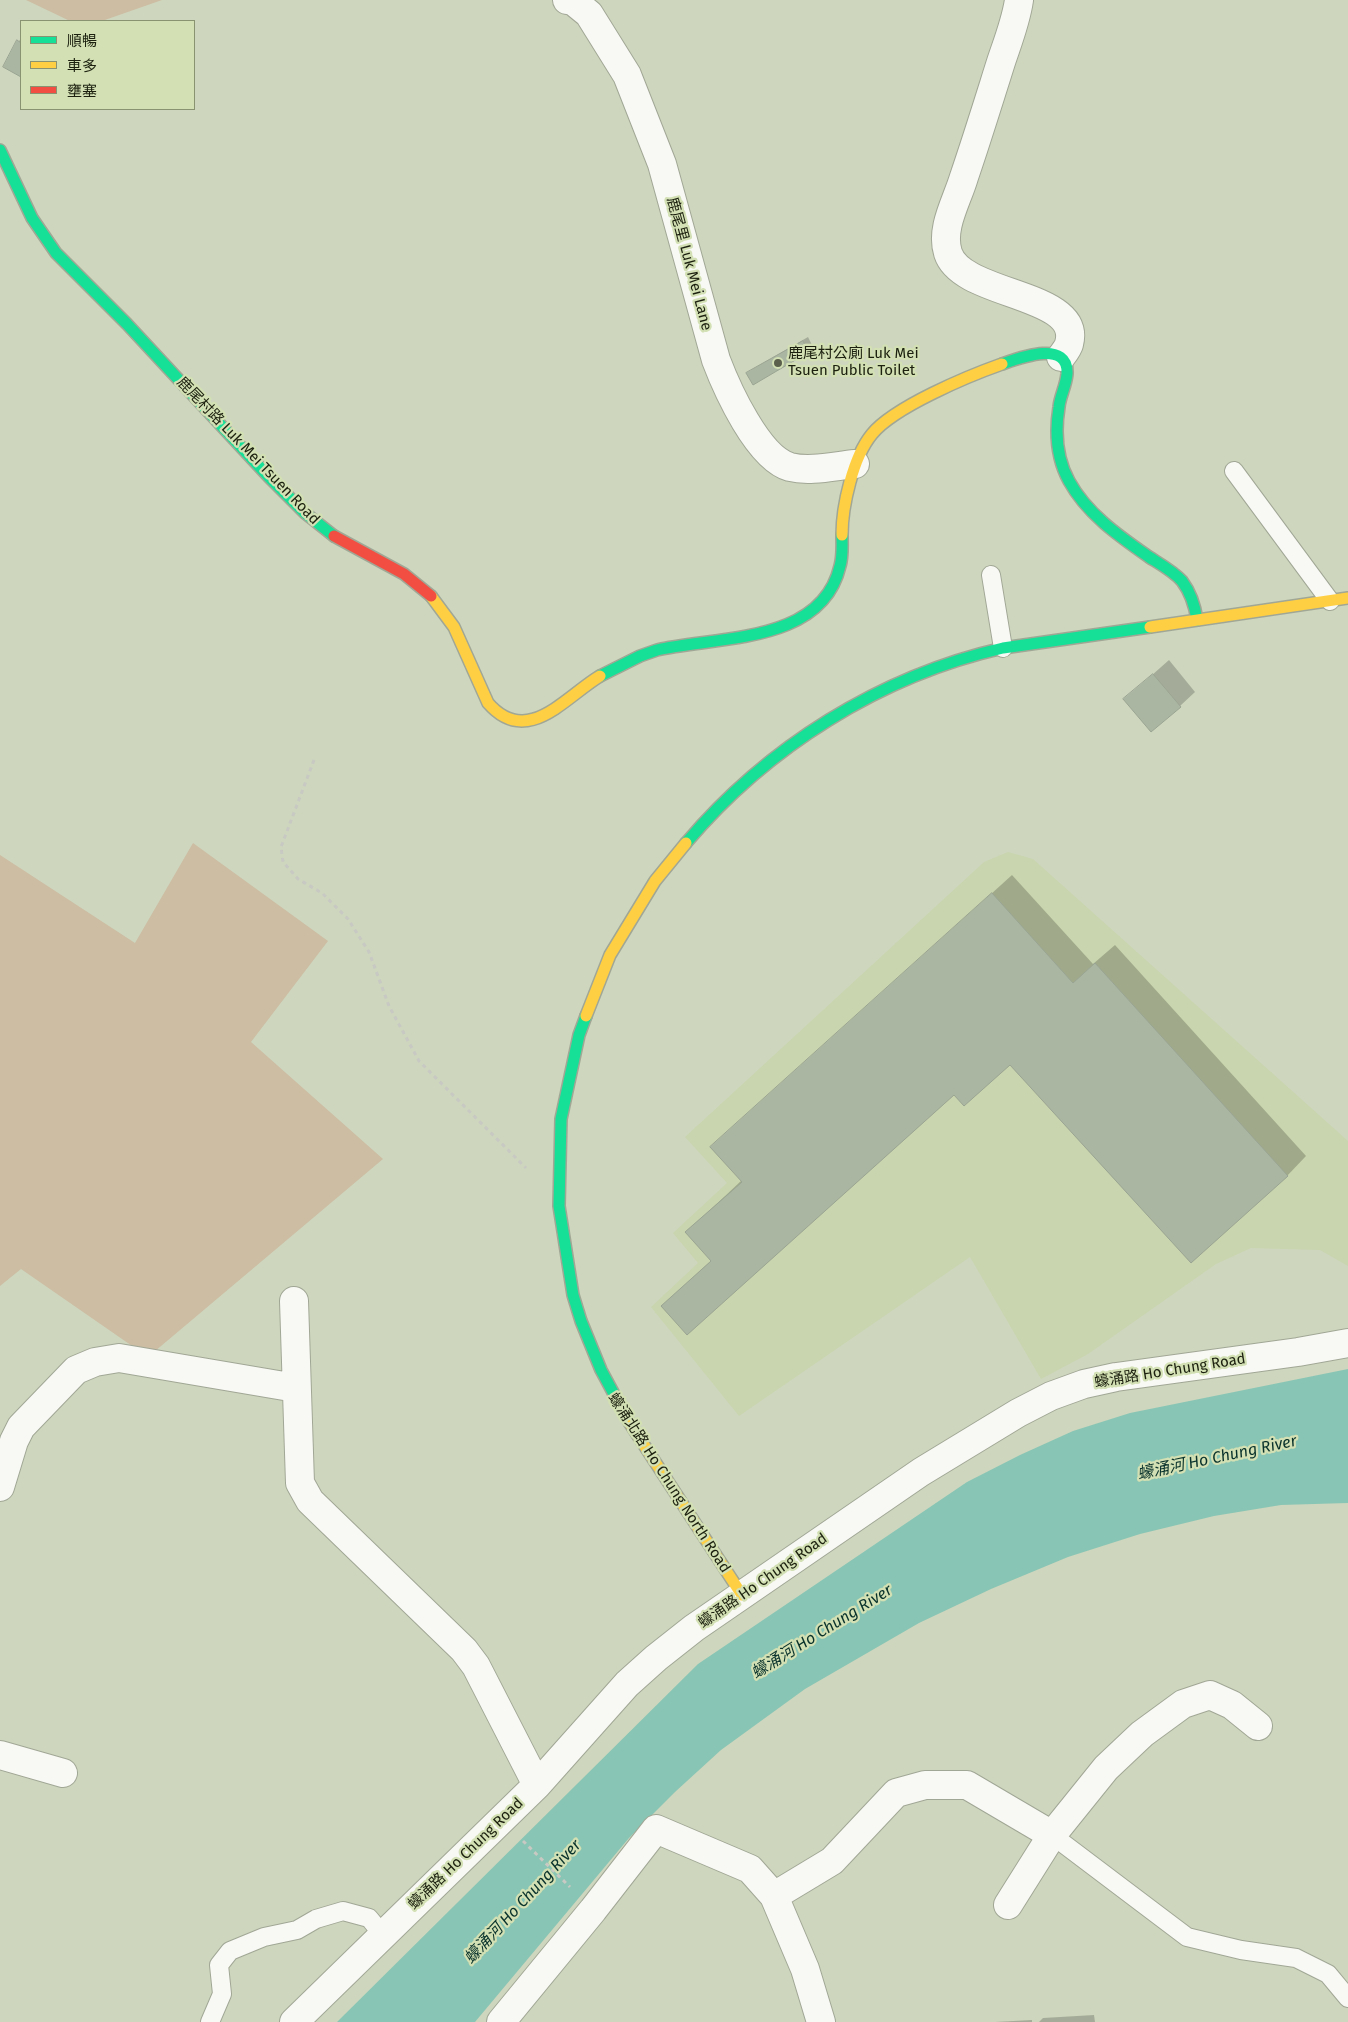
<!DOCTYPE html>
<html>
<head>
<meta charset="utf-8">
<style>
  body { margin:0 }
  #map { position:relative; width:1348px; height:2022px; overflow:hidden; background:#ced6be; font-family:"Fira Sans","Noto Sans TC",sans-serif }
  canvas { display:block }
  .legend { position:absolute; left:20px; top:20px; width:175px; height:90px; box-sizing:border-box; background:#d2e0b3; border:1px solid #899371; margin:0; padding:6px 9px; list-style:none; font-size:15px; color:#1c200f }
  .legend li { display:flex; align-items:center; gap:10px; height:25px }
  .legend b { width:25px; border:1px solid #899371 }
</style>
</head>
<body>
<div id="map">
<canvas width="1348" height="2022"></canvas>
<ul class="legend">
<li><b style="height:6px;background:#16e098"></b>順暢</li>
<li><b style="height:6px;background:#ffcf43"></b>車多</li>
<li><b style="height:6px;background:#f24e42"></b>壅塞</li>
</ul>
</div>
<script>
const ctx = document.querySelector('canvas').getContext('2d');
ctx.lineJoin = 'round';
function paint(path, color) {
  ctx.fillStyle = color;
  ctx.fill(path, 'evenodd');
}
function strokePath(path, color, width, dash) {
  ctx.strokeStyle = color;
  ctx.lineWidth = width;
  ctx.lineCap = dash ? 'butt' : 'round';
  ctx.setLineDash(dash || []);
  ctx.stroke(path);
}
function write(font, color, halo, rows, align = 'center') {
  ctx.font = font + ' "Fira Sans","Noto Sans TC",sans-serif';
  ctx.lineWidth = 4.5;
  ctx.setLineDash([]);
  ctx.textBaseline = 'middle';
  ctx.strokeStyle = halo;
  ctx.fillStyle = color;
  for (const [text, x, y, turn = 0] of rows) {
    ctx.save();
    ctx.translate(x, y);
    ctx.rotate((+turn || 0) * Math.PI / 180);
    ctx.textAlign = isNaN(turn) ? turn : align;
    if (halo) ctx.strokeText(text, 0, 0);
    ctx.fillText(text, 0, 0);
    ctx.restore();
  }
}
paint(new Path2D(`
  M1008,852L1033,859L1348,1141V1266L1320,1250L1251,1248L1216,1264L1088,1354L1041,1379L970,1257L739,1416L651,1307L698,1263L673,1233L727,1183L685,1137L984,862Z`), '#c9d5ae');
paint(new Path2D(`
  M26,0H162L102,21H70Z
  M193,843L328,941L251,1042L383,1159L148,1357L21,1269L0,1286V855L135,943Z`), '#ccbda3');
paint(new Path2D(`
  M1348,1369V1503L1281,1505L1214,1516L1140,1534L1068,1557L991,1589L919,1623L805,1689L721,1750L675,1792L629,1838L475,2022H337L698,1664L967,1482L1020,1455L1073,1431L1130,1413Z`), '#89c5b4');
paint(new Path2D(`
  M21,38V75L4,66Z
  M808,337L813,347L808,351L748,374L753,369Z
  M1169,660L1195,692L1180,706L1125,699Z
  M1012,875L1093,964L1115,945L1306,1156L1287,1176L1010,1063L954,1093L663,1306L712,1260L687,1232L742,1180L712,1147Z
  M1094,2015L1095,2022H1039L1043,2018Z
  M1032,2020V2022H995Z`), '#0003');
const building = new Path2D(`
  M17,40L21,43V77L3,67Z
  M803,341L809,352L753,385L746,373Z
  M1153,674L1181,707L1151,732L1123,699Z
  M992,893L1073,983L1095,963L1288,1176L1191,1263L1010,1065L964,1106L954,1095L687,1335L661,1306L711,1261L685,1232L742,1182L710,1147Z`);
paint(building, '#aab6a2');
strokePath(building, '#9aa492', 1);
const lane = new Path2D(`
  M1234,471L1330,601
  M991,575L1003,648
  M1052,1835L1187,1937L1241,1950L1296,1958L1328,1974L1348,1998
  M210,2022L222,1994L219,1965L230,1951L264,1937L297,1930L316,1919L343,1911L369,1918L383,1935`);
const street = new Path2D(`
  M567,0L573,1L589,14L627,75L662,164L716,360C727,389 758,458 790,467C810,472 834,466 855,464
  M1019,0C1016,21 1008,41 1001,62C989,100 977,139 964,177C957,201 940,228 948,253C962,297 1083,292 1069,344C1068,348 1064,353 1061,357
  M294,1301L300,1483L310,1501L464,1650L476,1666L537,1785
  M0,1487L14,1441L21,1427L76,1370L95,1362L119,1358L296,1388
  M0,1755L63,1773
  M774,1896L832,1861L896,1793L925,1785H967L1052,1835
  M1008,1905L1052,1835L1106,1768L1142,1734L1183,1704L1210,1695L1232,1705L1258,1726
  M294,2022L537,1785L627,1684L656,1658L694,1628L921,1472L1018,1413L1051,1396L1084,1384L1116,1377L1298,1352L1348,1343
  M501,2022L593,1910L656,1829L750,1869L774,1896L805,1969L821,2022`);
const fast = new Path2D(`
  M0,150L32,218L56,253L127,324L268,476L305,513L334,536
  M1002,364C1019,358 1069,339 1067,374C1066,386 1060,396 1059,407C1055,432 1057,459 1069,481C1087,514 1119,536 1149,557C1160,564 1173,571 1182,581C1191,593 1195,606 1197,620
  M600,676L640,656L657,650C718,636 822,644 840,566C843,556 842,545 842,535
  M686,843C767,747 880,676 1003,648L1150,627
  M586,1016L579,1035L561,1119L559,1206L573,1295L581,1321L601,1370L629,1422`);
const slow = new Path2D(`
  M842,535C842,506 853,457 872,434C894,407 968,376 1002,364
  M431,596L454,627L488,703C527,748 565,697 600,676
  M1150,627L1348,598
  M586,1016L610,955L655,881L686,843
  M629,1422L742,1595`);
const jam = new Path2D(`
  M334,536L404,574L431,596`);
strokePath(lane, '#a1a795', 20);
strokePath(street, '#a1a795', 30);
strokePath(fast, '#a1a795', 14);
strokePath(slow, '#a1a795', 14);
strokePath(jam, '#a1a795', 14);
strokePath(new Path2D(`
  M314,760L281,847L283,862L298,879L322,893L348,919L369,952L389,1006L419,1061L526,1168
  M523,1841L570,1887`), '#c7c9c2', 3, [4, 4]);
strokePath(lane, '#f8f9f5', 18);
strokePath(street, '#f8f9f5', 28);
strokePath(fast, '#16e098', 11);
strokePath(slow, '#ffcf43', 11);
strokePath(jam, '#f24e42', 11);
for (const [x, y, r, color] of [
  [778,363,5,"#5a604c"]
]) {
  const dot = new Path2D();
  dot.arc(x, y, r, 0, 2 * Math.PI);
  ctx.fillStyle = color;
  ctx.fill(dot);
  strokePath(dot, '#d2e0b3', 2);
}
write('15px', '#1c200f', '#d2e0b3', [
  ["鹿尾里 Luk Mei Lane",689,264,75],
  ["鹿尾村路 Luk Mei Tsuen Road",248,451,46],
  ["蠔涌路 Ho Chung Road",1170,1371,-9],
  ["蠔涌北路 Ho Chung North Road",669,1483,57],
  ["蠔涌路 Ho Chung Road",763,1581,-35],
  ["蠔涌路 Ho Chung Road",466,1854,-44]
]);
write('15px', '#1c200f', '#d2e0b3', [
  ["鹿尾村公廁 Luk Mei",788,354],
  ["Tsuen Public Toilet",788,371]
], 'left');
write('italic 16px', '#09322c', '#d2e0b3', [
  ["蠔涌河 Ho Chung River",1217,1458,-12],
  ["蠔涌河 Ho Chung River",822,1632,-32],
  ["蠔涌河 Ho Chung River",523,1902,-47]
]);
</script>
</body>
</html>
